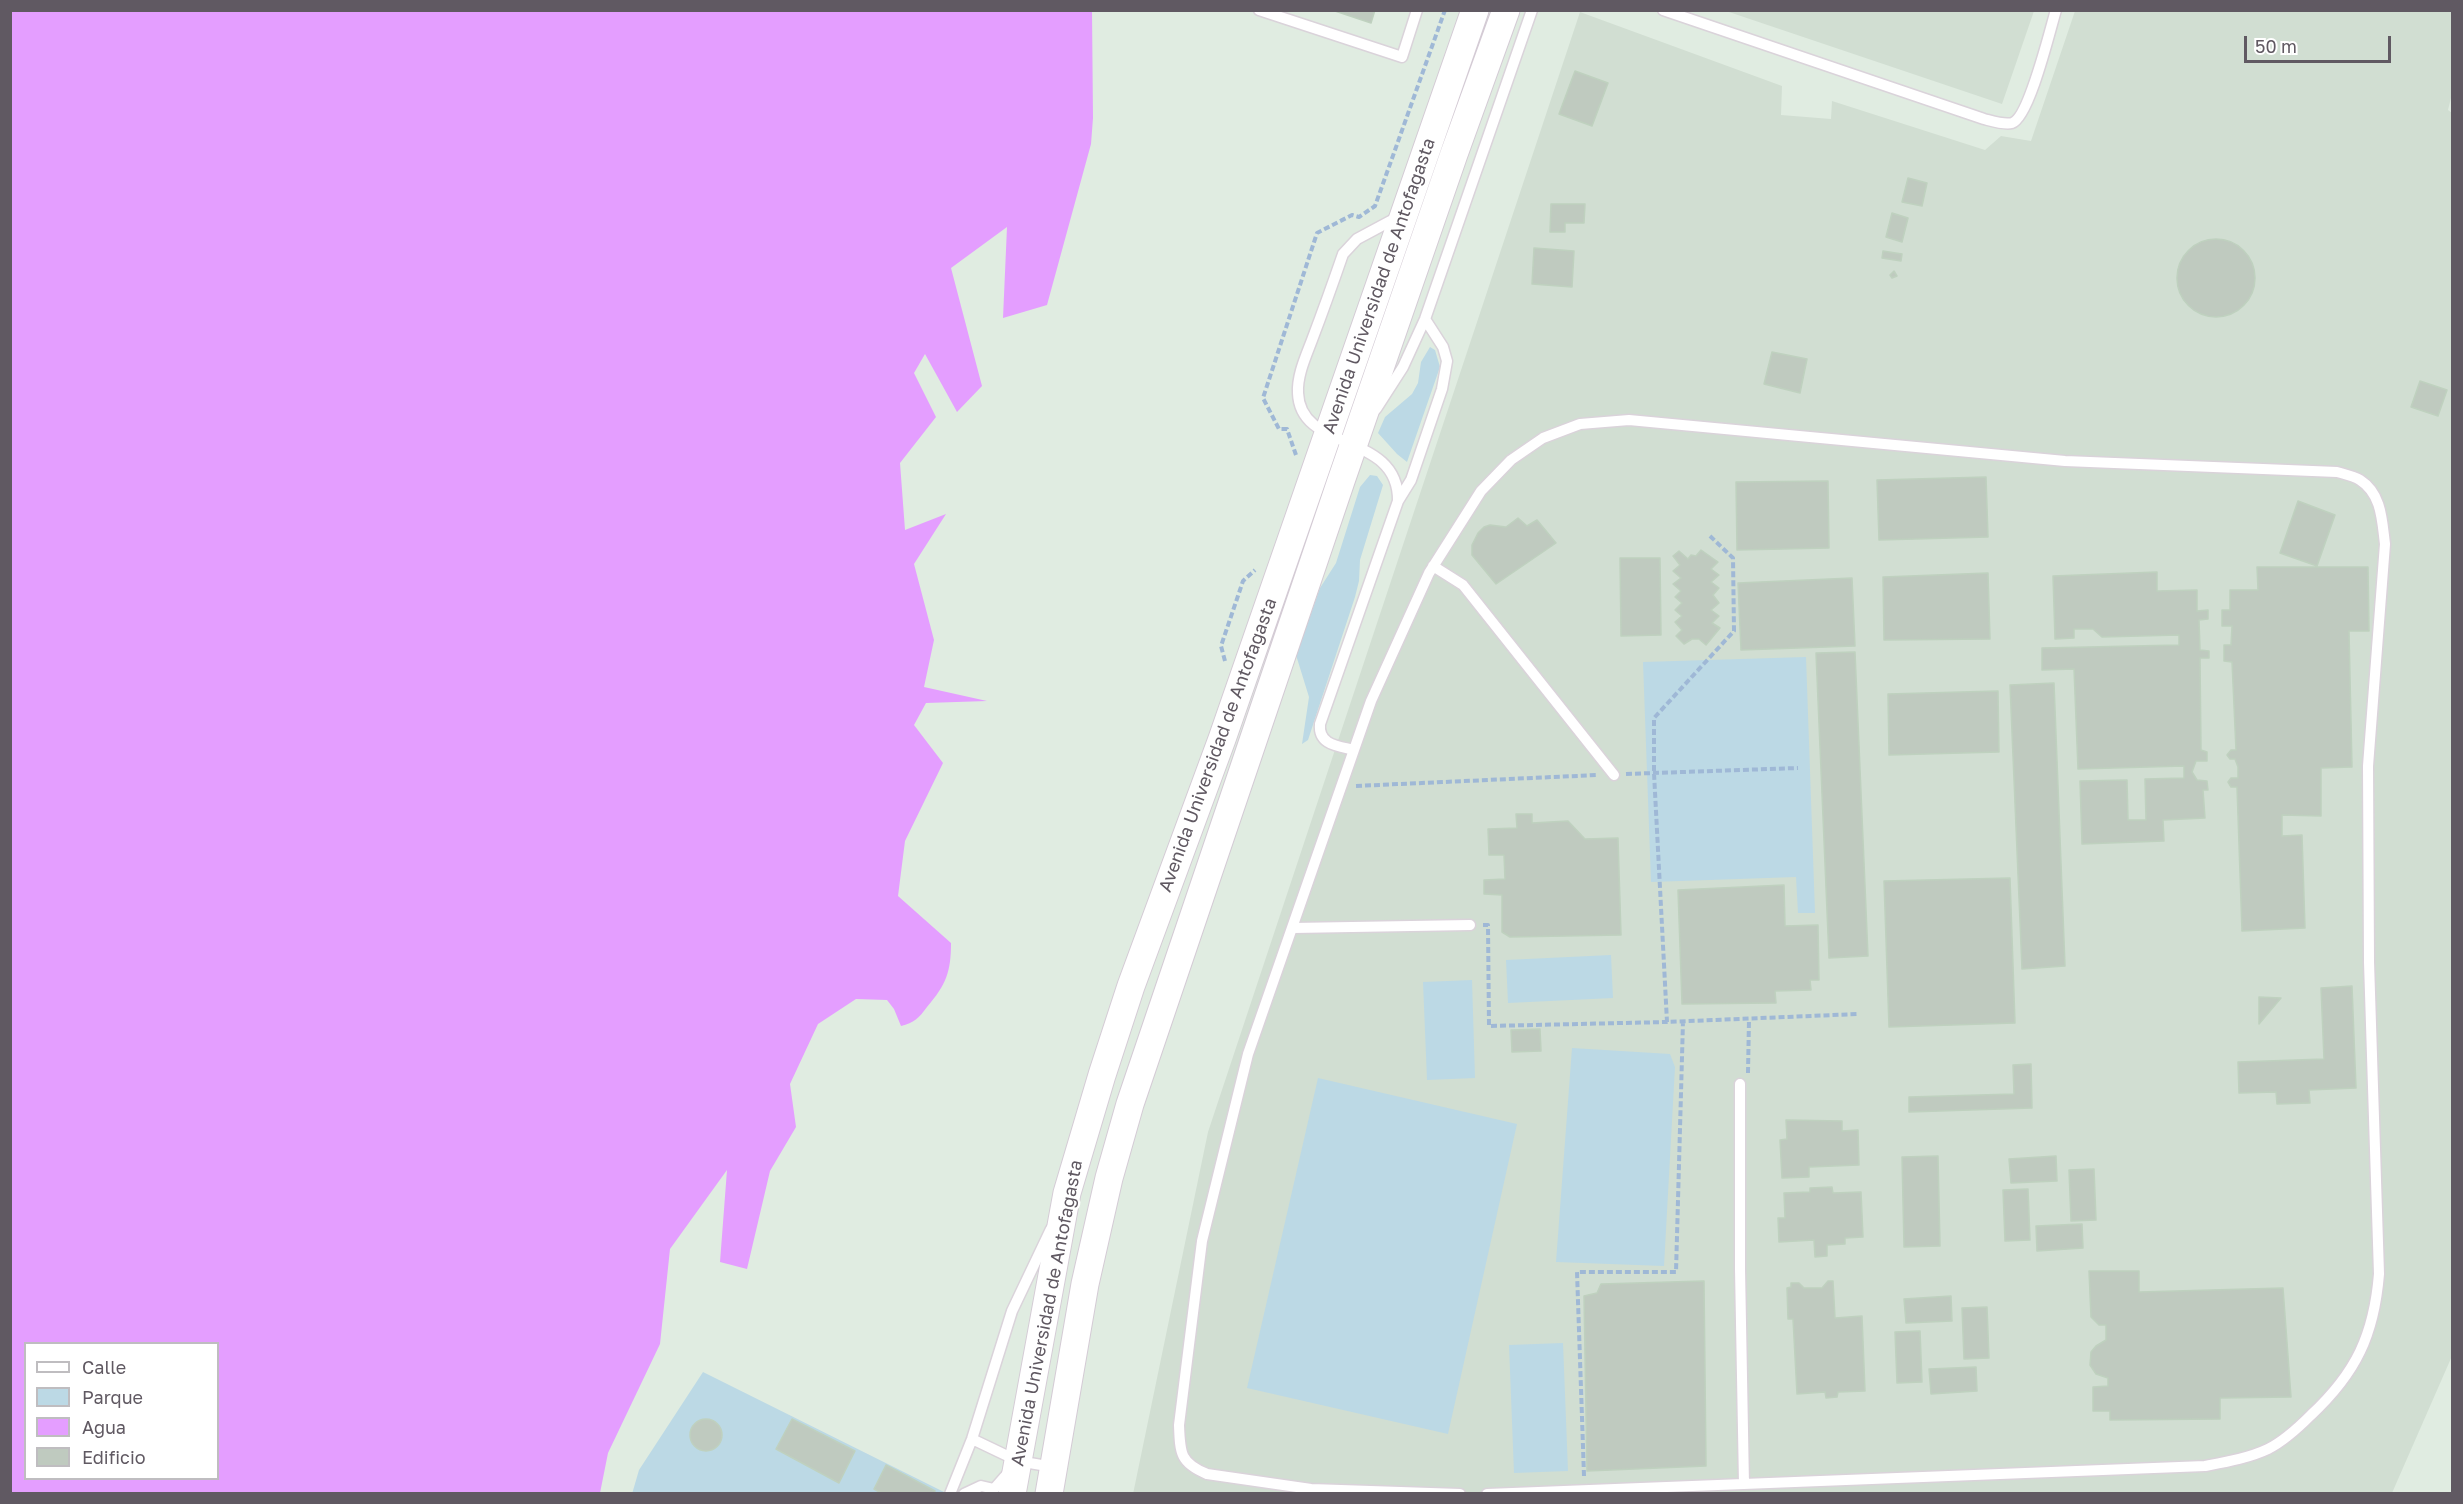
<!DOCTYPE html>
<html>
<head>
<meta charset="utf-8">
<style>
  body { margin:0 }
  #map { position:relative; width:2463px; height:1504px; overflow:hidden; background:#e0ece1; font-family:"Golos Text",sans-serif }
  canvas { display:block }
  .frame { position:absolute; inset:0; border:12px solid #605962; pointer-events:none }
  .legend { position:absolute; left:24px; top:1342px; width:195px; height:138px; box-sizing:border-box; background:#fff; border:2px solid #bfbdc0; margin:0; padding:8px 10px; list-style:none; font-size:18px; color:#605962 }
  .legend li { display:flex; align-items:center; gap:12px; height:30px }
  .legend b { width:30px; border:2px solid #bfbdc0 }
  .scale { position:absolute; left:2244px; top:36px; width:147px; height:27px; box-sizing:border-box; border:3px solid #605962; border-top:0; padding-left:8px; font-size:18px; line-height:21px; white-space:nowrap; color:#605962; -webkit-text-stroke:4px #fff; paint-order:stroke }
</style>
</head>
<body>
<div id="map">
<canvas width="2463" height="1504"></canvas>
<div class="frame"></div>
<ul class="legend">
<li><b style="height:8px;background:#fff"></b>Calle</li>
<li><b style="height:16px;background:#bcd9e5"></b>Parque</li>
<li><b style="height:16px;background:#e49eff"></b>Agua</li>
<li><b style="height:16px;background:#bfcabf"></b>Edificio</li>
</ul>
<div class="scale">50 m</div>
</div>
<script>
const ctx = document.querySelector('canvas').getContext('2d');
ctx.lineJoin = 'round';
function paint(path, color) {
  ctx.fillStyle = color;
  ctx.fill(path, 'evenodd');
}
function strokePath(path, color, width, dash) {
  ctx.strokeStyle = color;
  ctx.lineWidth = width;
  ctx.lineCap = dash ? 'butt' : 'round';
  ctx.setLineDash(dash || []);
  ctx.stroke(path);
}
function write(font, color, halo, rows, align = 'center') {
  ctx.font = font + ' "Golos Text",sans-serif';
  ctx.lineWidth = 4.5;
  ctx.setLineDash([]);
  ctx.textBaseline = 'middle';
  ctx.strokeStyle = halo;
  ctx.fillStyle = color;
  for (const [text, x, y, turn = 0] of rows) {
    ctx.save();
    ctx.translate(x, y);
    ctx.rotate((+turn || 0) * Math.PI / 180);
    ctx.textAlign = isNaN(turn) ? turn : align;
    if (halo) ctx.strokeText(text, 0, 0);
    ctx.fillText(text, 0, 0);
    ctx.restore();
  }
}
paint(new Path2D(`
  M1726,11H2034L2002,104Z
  M2075,11H2452V94L2448,110L2452,113V1356L2392,1493L1133,1494L1208,1132L1580,12L1782,86L1781,115L1831,119L1832,101L1985,150L2001,136L2031,141Z`), '#d1ded2');
paint(new Path2D(`
  M1430,347L1435,350L1440,367L1407,462L1397,454L1378,433L1385,417L1412,394L1418,383L1421,362Z
  M1370,475L1377,476L1383,485L1360,560L1359,581L1355,597L1308,740L1302,744L1309,697L1296,655L1320,588L1336,563L1360,487Z
  M1806,657L1815,913H1798L1796,877L1651,882L1643,662Z
  M1611,955L1613,998L1508,1003L1506,960Z
  M1472,980L1475,1078L1427,1080L1423,982Z
  M1572,1048L1670,1054L1675,1067L1664,1266L1556,1262Z
  M1318,1078L1517,1124L1448,1434L1247,1388Z
  M1563,1343L1568,1471L1514,1473L1509,1345Z
  M703,1372L946,1493L632,1494L639,1470Z`), '#bcd9e5');
paint(new Path2D(`
  M10,11H1092L1093,118L1091,144L1047,305L1003,318L1007,227L951,268L982,386L957,412L925,354L914,373L936,417L900,463L905,530L946,514L914,564L934,640L924,687L987,701L926,703L914,725L943,763L905,841L898,896L951,943C951,972 946,985 927,1007C919,1018 914,1023 901,1026L894,1009L887,1000L856,999L818,1024L790,1084L796,1127L770,1171L747,1269L720,1262L727,1170L670,1249L660,1344L608,1453L600,1493H11ZM26,1344H218V1478H26Z`), '#e49eff');
const building = new Path2D(`
  M1332,10H1375L1371,23Z
  M1575,71L1608,83L1592,126L1559,114Z
  M1908,178L1927,183L1922,206L1902,202Z
  M1551,204H1585L1584,223H1565V232H1550Z
  M1892,213L1908,218L1902,242L1886,237Z
  M2177 278a39 39 0 1 1 78 0a39 39 0 1 1-78 0Z
  M1534,248L1574,251L1572,287L1532,284Z
  M1883,251L1902,254L1901,261L1882,258Z
  M1894,271L1897,276L1892,278L1890,275Z
  M1772,352L1807,359L1800,393L1764,384Z
  M2420,381L2447,390L2438,416L2411,407Z
  M1986,477L1988,537L1879,540L1877,480Z
  M1828,481L1829,548L1737,550L1736,482Z
  M2298,501L2335,515L2317,566L2280,553Z
  M1518,518L1527,526L1537,520L1556,543L1496,584L1472,555V545L1478,533L1484,527L1490,525L1506,527Z
  M1701,550L1718,562L1711,569L1719,575L1711,582L1719,588L1713,595L1719,603L1711,610L1719,616L1712,623L1720,628L1706,645L1699,639H1692L1684,644L1676,636L1682,630L1675,622L1682,616L1675,610L1682,603L1675,597L1681,591L1673,584L1681,578L1673,571L1680,565L1673,556L1679,551L1688,559L1691,555L1696,556Z
  M1620,558H1660L1661,635L1621,636Z
  M2257,567H2368L2369,631H2349L2352,767L2321,768V816L2282,815V836L2302,835L2305,928L2242,931L2237,787H2231L2228,782L2231,778H2238V767L2235,759H2230L2227,755L2231,750H2236L2232,662L2224,661V645H2231L2232,626H2222V610H2230V590H2258Z
  M2157,572V591L2197,590V611L2208,610V619L2199,620L2200,650L2209,651V658H2200L2201,750L2207,752V761H2196L2192,772L2197,780L2207,781L2208,790H2203L2205,818L2163,820L2164,841L2082,844L2080,781L2127,780L2128,820H2146L2145,779L2184,778V766L2078,769L2074,669L2042,670V648L2179,645V635L2102,637L2093,629H2074V638L2055,639L2053,576Z
  M1988,573L1990,639L1884,640L1883,577Z
  M1852,578L1855,646L1741,650L1738,583Z
  M1855,652L1868,956L1829,958L1816,653Z
  M2054,683L2065,966L2022,969L2010,685Z
  M1998,691L1999,752L1889,755L1888,694Z
  M1516,814H1532V823L1568,821L1585,839L1618,838L1621,935L1510,937L1502,932V895L1484,894V880L1505,879L1504,855H1489L1488,829L1517,828Z
  M2010,878L2015,1023L1889,1027L1884,881Z
  M1784,885L1785,926L1818,925L1819,980H1810L1811,990L1775,991L1776,1003L1682,1004L1678,890Z
  M2352,986L2356,1088L2309,1090L2310,1103L2277,1104L2276,1092L2239,1093L2238,1062L2324,1059L2321,988Z
  M2259,997L2281,998L2259,1024Z
  M1540,1029L1541,1051L1512,1052L1511,1030Z
  M2031,1064L2032,1108L1909,1112V1097L2014,1094L2013,1065Z
  M1786,1120L1842,1121V1131L1858,1130L1859,1165L1809,1167V1177L1782,1178L1780,1140L1787,1139Z
  M1938,1156L1940,1246L1904,1247L1902,1157Z
  M2056,1156L2057,1181L2011,1183L2009,1159Z
  M2094,1169L2096,1220L2071,1221L2069,1170Z
  M1832,1187L1833,1193L1861,1192L1863,1237L1845,1238V1244L1827,1245V1256L1815,1257L1814,1240L1779,1242L1778,1218H1785L1784,1193L1810,1192V1188Z
  M2028,1189L2030,1240L2005,1241L2003,1190Z
  M2082,1224L2083,1248L2037,1251L2036,1226Z
  M2089,1271H2139V1292L2283,1288L2291,1397L2220,1398V1419L2110,1420V1411H2093V1387L2108,1386V1378L2096,1374L2090,1365L2091,1352L2096,1346L2106,1340V1325H2099L2091,1317Z
  M1704,1281L1706,1466L1587,1471L1584,1296L1597,1293L1601,1284Z
  M1828,1281H1833L1835,1318L1862,1316L1865,1391L1838,1392L1837,1397L1826,1398L1825,1392L1797,1394L1793,1319H1788L1787,1288L1791,1287V1283H1799L1804,1288H1822Z
  M1951,1296L1952,1321L1906,1323L1904,1299Z
  M1987,1307L1989,1358L1964,1359L1962,1308Z
  M1920,1331L1922,1382L1897,1383L1895,1332Z
  M1976,1367L1977,1391L1931,1394L1929,1369Z
  M792,1419L855,1451L839,1483L776,1449Z
  M690 1435a16 16 0 1 1 32 0a16 16 0 1 1-32 0Z
  M886,1465L935,1491L934,1494H883L874,1489Z`);
paint(building, '#bfcabf');
strokePath(building, '#bfd1bf', 1.5);
const lane = new Path2D(`
  M1259,10L1402,57L1417,10
  M1663,10L1984,119C1992,121 2004,125 2012,123C2029,118 2050,30 2056,10
  M1376,409L1403,367L1425,319L1532,10
  M1398,501C1399,431 1300,453 1298,393C1297,375 1306,356 1312,340C1323,311 1333,283 1343,254L1357,239L1398,217
  M1433,566L1463,585L1614,775
  M1354,750C1338,746 1318,745 1320,724L1398,501L1411,480L1442,389L1447,361L1443,347L1425,319
  M1293,928L1470,925
  M1740,1084V1269L1744,1484
  M972,1439L1018,1461L1053,1467
  M950,1494L972,1439L1012,1311L1051,1229
  M964,1494L981,1486L994,1489L1008,1473
  M1460,1494L1311,1489L1207,1474C1180,1463 1180,1453 1179,1425L1202,1241L1248,1054L1371,701L1429,573L1481,491L1511,460L1543,438L1580,424L1629,420L2065,461L2337,472C2344,474 2354,476 2360,480C2382,494 2382,521 2385,544L2368,766L2369,962L2379,1274C2374,1335 2356,1373 2311,1415C2298,1428 2284,1441 2268,1449C2249,1458 2226,1462 2205,1466L1487,1494`);
const secondary = new Path2D(`
  M1012,1494L1067,1193L1102,1075L1131,986L1222,739L1475,10
  M1049,1494L1085,1284L1109,1178L1130,1104L1341,481L1454,154L1506,10`);
strokePath(lane, '#dad3da', 13);
strokePath(secondary, '#d4cbd5', 29);
strokePath(new Path2D(`
  M1296,455L1287,429H1279L1263,398L1317,233L1352,215L1359,217L1375,206L1445,10
  M1710,536L1733,558L1734,631L1654,718V773L1667,1022L1858,1014
  M1225,661L1221,646L1243,581L1255,570
  M1626,774L1798,768
  M1356,786L1597,775
  M1483,925H1488L1489,1026L1667,1022
  M1748,1073L1749,1019
  M1584,1476L1577,1272H1676L1683,1021`), '#9fb8d6', 4, [6, 3]);
strokePath(lane, '#fff', 10);
strokePath(secondary, '#fff', 27);
write('18px', '#605962', '#fff', [
  ["Avenida Universidad de Antofagasta",1379,286,-71],
  ["Avenida Universidad de Antofagasta",1218,745,-70],
  ["Avenida Universidad de Antofagasta",1047,1313,-79]
]);
</script>
</body>
</html>
